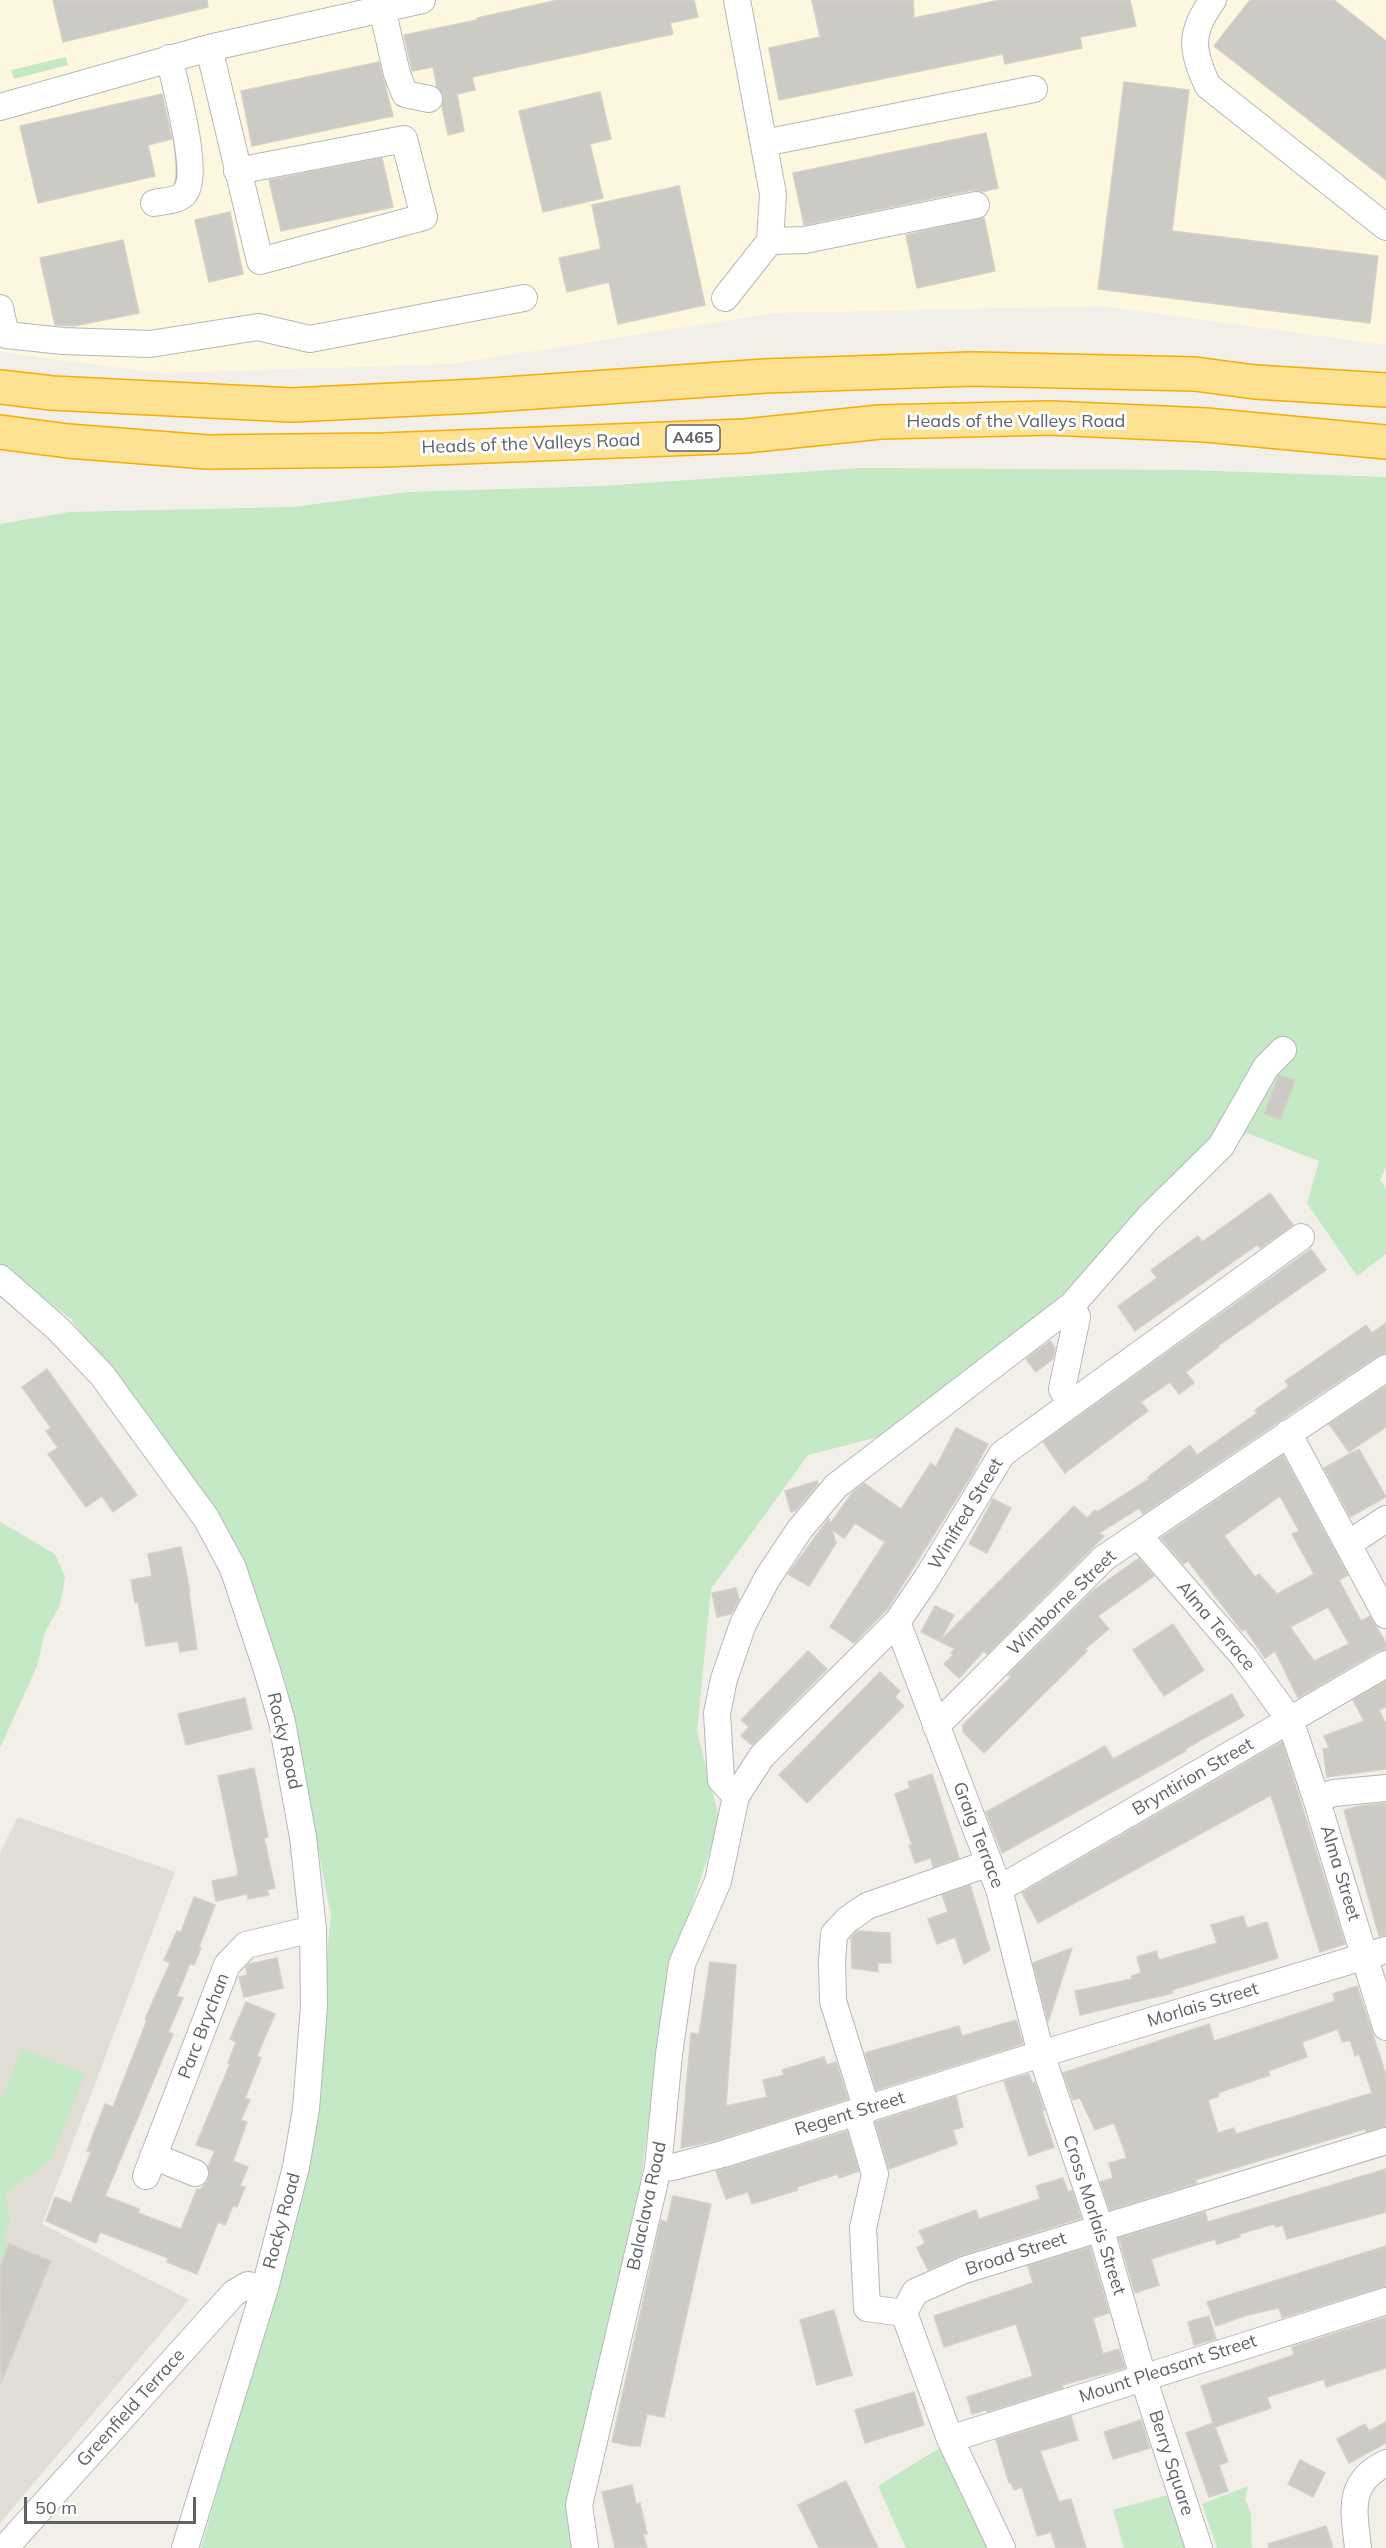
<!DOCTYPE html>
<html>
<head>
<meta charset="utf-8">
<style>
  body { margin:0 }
  #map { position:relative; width:1386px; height:2548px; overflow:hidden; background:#f1efe8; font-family:Mulish,sans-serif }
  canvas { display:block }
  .scale { position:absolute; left:24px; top:2497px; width:172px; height:27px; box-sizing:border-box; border:3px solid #5f6368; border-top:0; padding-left:8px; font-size:18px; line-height:21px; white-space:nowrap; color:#5f6368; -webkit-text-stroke:4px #fff; paint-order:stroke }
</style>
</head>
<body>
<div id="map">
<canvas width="1386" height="2548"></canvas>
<div class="scale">50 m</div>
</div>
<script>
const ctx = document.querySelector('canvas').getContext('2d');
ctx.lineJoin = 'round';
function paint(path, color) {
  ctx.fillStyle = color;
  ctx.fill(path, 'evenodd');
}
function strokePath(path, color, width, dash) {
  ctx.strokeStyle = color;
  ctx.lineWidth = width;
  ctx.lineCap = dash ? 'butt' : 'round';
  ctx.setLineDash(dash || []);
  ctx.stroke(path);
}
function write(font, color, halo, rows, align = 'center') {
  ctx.font = font + ' Mulish,sans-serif';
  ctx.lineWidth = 6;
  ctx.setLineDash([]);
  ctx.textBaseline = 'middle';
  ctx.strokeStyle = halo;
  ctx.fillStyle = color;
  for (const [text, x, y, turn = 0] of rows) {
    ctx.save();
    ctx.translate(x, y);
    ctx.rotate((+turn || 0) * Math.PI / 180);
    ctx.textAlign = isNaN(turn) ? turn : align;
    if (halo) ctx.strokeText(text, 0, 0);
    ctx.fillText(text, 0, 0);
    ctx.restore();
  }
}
paint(new Path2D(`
  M0,0H1386V345L1103,306L774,313L452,364L160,373L0,352Z`), '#fef7e0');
paint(new Path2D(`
  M18,1817L175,1872L42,2224L189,2300L0,2523V1853Z`), '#e1ded6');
paint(new Path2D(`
  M66,57L68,65L14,79L11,70Z
  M860,468L1188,470L1386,477V1167L1380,1180L1386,1188V1254L1357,1276L1307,1203L1319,1161L1247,1133L1042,1332L882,1436L808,1455L711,1589L697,1731L720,1821L667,1979L641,2180L570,2517L574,2548H201L304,2188L331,1915L284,1676L236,1544L71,1319L0,1266V524L70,512L293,507L408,492L603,486Z
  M0,1522L55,1554L65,1577L60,1605L45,1632L37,1666L0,1748Z
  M22,2049L85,2074L52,2158L5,2194L10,2220L3,2236L9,2244L3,2259L0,2258V2102Z
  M941,2447L992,2548H906L878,2486Z
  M1248,2486L1245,2499L1251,2513L1252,2548H1217L1202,2504Z
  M1172,2494L1190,2548H1124L1113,2510Z`), '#c5e8c5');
const building = new Path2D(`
  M53,0H207L208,7L63,42Z
  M558,0H694L698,17L670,23L673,34L472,77L475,90L457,94L464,131L448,135L442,106L443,95L437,87L433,67L412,71L404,35L477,20V18Z
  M812,0H913L914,18L1000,0H1130L1136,26L1080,37L1082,48L1005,64L1003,54L779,100L769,48L820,37Z
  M1250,0H1334L1386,41V180L1214,46Z
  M379,62L393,116L252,146L241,91Z
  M1124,82L1189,90L1172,231L1378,256L1370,323L1098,289Z
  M600,92L611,139L590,144L603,198L543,212L519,111Z
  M162,94L172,139L148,145L155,176L38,203L20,126Z
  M986,133L998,188L982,192L973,190L804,225L793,173Z
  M382,158L393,207L281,231L269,180Z
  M679,186L705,305L618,324L609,282L567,292L559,258L601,249L592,205Z
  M230,212L243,274L209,282L195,220Z
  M984,217L995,271L917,288L906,235Z
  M123,240L139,313L74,326L55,325L40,258Z
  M1279,1075L1295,1080L1281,1119L1264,1114Z
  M1270,1193L1293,1225L1260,1248L1257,1245L1135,1331L1118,1306L1157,1278L1151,1270L1198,1236L1202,1242Z
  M1311,1249L1326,1270L1218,1346L1219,1347L1186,1372L1194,1383L1179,1394L1170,1382L1141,1402L1148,1411L1065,1473L1043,1442Z
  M1386,1323V1353L1378,1356L1312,1399L1143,1514L1139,1508L1099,1533L1104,1536L987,1654L984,1651L959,1678L944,1664L953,1655L951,1653L955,1649L921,1632L935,1606L954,1615L940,1641L1074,1506L1087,1518L1095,1510L1097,1512L1149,1479L1148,1477L1190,1445L1197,1455L1257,1413L1255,1410L1289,1386L1285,1381L1366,1325L1372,1333Z
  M1050,1341L1055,1348L1053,1359L1036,1372L1026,1359Z
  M47,1369L137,1495L113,1512L102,1496L86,1507L48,1454L58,1448L46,1431L51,1428L22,1387Z
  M1386,1386V1427L1349,1452L1329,1424Z
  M956,1428L988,1444L972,1474L888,1608L854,1643L830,1627L885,1542L855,1523L844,1538L832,1530L836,1543L809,1586L788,1574L829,1518L830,1524L852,1493L864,1483L901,1509L931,1463L936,1467Z
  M1359,1449L1386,1497L1350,1517L1324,1468Z
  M1283,1455L1348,1575L1339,1580L1361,1621L1370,1616L1386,1643V1649L1378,1651L1298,1698L1275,1651L1265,1658L1245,1629L1242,1631L1188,1561L1183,1564L1161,1538ZM1280,1496L1299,1531L1292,1534L1314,1574L1277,1594L1259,1574L1255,1577L1224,1536ZM1328,1607L1349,1644L1314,1661L1290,1627Z
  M817,1481L818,1484L796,1510L791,1512L785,1491Z
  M993,1499L1011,1508L987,1553L969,1544Z
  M181,1547L190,1592L189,1593L197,1649L180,1652L178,1641L146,1646L138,1602L135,1603L131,1580L152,1576L148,1554Z
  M1139,1558L1154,1576L1098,1616L1109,1629L1085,1649L1087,1651L984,1753L963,1732V1725L1011,1677L1008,1675L1094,1590Z
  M736,1588L739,1600L731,1614L717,1617L712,1593Z
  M1173,1624L1204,1670L1164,1696L1133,1650Z
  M808,1651L827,1669L752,1745L741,1736L749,1727L741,1720Z
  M880,1672L900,1691L895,1697L904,1706L807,1803L779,1775Z
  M1386,1681V1707L1379,1710L1386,1724V1769L1327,1777L1323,1749L1329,1748L1324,1736L1364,1721L1353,1700Z
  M1232,1694L1244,1716L1185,1749L1186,1751L1002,1853L986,1812L1105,1746L1113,1759Z
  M245,1698L252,1729L186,1745L178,1714Z
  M1282,1742L1345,1944L1320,1952L1271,1795L1038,1923L1022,1893Z
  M254,1768L268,1837L264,1838L275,1888L267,1890L269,1895L248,1899L247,1894L216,1901L212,1881L237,1876L238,1871L218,1776Z
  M932,1774L959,1858L933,1867L931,1858L915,1863L909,1845H912L895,1794L910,1788L908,1782Z
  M1386,1803V1935L1379,1936L1344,1810L1360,1806Z
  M970,1885L990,1950L964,1964L955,1937L937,1944L928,1919L948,1912L942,1895Z
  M194,1897L215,1905L199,1947L201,1948L194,1965L190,1963L177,1996L183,1998L168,2032L173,2034L105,2196L139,2209L138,2213L181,2229L197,2189L200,2190L209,2178L208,2167L215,2151L196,2145L230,2064L228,2063L236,2042L230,2039L246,2002L275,2014L257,2056L261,2058L245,2098L250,2100L241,2120L247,2122L233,2161L248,2167L240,2186L245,2187L237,2207L233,2206L225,2225L218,2222L197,2274L167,2262L168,2258L100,2232L96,2243L46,2221L55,2197L71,2203L91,2152L87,2151L105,2104L113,2107L147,2020L145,2019L170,1963L164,1960L177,1931L181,1932Z
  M1243,1916L1247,1928L1267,1922L1278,1958L1172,1990L1173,1993L1080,2015L1075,1991L1132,1979L1131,1976L1141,1973L1137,1957L1156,1951L1159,1960L1217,1943L1211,1925Z
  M857,1931L890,1933L891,1963H878V1972L852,1968L851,1938Z
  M1072,1948L1048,2022L1033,1963Z
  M277,1958L283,1988L244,1997L239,1977L247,1975L246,1967L249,1964Z
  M710,1962L736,1965L726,2106L767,2097L763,2080L784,2075L782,2070L824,2057L827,2065L836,2062L848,2099L719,2140L681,2148L691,2033L699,2034Z
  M1357,1986L1386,2075V2126L1366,2132L1365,2129L1301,2148L1195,2180L1197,2183L1110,2210L1100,2182L1113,2178L1109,2163L1127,2158L1115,2125L1113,2123L1095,2130L1080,2098L1073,2100L1063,2073L1209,2024L1214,2041L1335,2001L1333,1994ZM1338,2029L1342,2042L1350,2040L1355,2056L1359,2054L1372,2093L1236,2134L1234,2128L1218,2133L1208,2100L1219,2096L1218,2093L1270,2075L1268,2071L1307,2057L1302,2042Z
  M1016,2020L1023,2044L876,2090L865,2053L959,2026L962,2036Z
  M1029,2074L1032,2083L1035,2082L1044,2110L1042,2111L1054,2147L1029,2156L1004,2081Z
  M956,2096L963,2127L953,2130L957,2144L889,2169L875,2122Z
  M847,2131L859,2171L839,2178L838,2174L797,2187L798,2190L752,2204L748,2192L726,2199L716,2171Z
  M1386,2169V2212L1287,2239L1283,2225L1275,2227L1274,2224L1239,2234L1240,2237L1217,2244L1215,2239L1151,2259L1159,2285L1135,2293L1119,2238L1205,2212L1208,2222Z
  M1063,2178L1068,2192L1072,2191L1081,2218L959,2256L928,2270L917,2248L925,2243L919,2231L976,2210L979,2219L1040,2199L1036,2186Z
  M673,2196L711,2204L664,2417L647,2414L640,2446H632L612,2442L661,2220L667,2222Z
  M9,2244L51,2261L1,2383L0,2267Z
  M1386,2246V2286L1282,2318L1279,2308L1247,2315L1216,2326L1207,2302Z
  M1090,2247L1109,2313L1093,2318L1103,2354L1119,2349L1125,2368L1062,2385L1063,2388L987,2412L986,2410L972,2414L967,2397L1033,2376L1016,2324L944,2347L934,2316L1033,2283L1028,2266Z
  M834,2310L852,2375L817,2385L800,2320Z
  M1209,2316L1216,2339L1194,2345L1188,2322Z
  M1386,2317V2368L1326,2387L1324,2379L1267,2397L1271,2408L1215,2427L1228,2462L1219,2465L1228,2491L1209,2497L1186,2433L1213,2423L1201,2386L1294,2355L1292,2347Z
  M914,2392L924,2425L865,2443L855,2410Z
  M1071,2416L1078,2440L1040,2451L1059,2502L1071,2499L1086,2548H1056L1051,2532L1037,2536L1022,2487L1014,2490L1011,2482L1009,2483L996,2440Z
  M1141,2420L1150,2448L1113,2459L1104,2432Z
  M1386,2422V2443L1349,2463L1337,2439L1365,2424L1369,2431Z
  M1300,2460L1325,2473L1313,2497L1288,2484Z
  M846,2481L878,2548H819L798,2505Z
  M632,2485L636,2504L640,2503L647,2534H643L647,2548H615L602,2492Z
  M1326,2526L1333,2548H1269L1268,2544Z`);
paint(building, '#cccac5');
strokePath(building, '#d6d1c6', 1.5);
const minor = new Path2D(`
  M1213,0C1189,32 1191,51 1208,86L1386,227
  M382,8L397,74L405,94L429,99
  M209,48L260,261L424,217L404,139L237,171
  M0,107L209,48L422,0
  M764,143L1034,89
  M154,203C162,201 178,201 184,194C201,176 175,83 169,58
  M770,241L805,240L976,205
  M725,298L770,241L773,194L737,0
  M0,308L6,335L63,341L150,344L258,327L310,339L524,298
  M0,1278L58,1329L102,1375L206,1518L233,1568L267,1670L282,1722L303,1837L313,1929L314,2006L306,2109L296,2167L265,2288L185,2548
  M1070,1403L1062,1389L1077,1317L1072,1305
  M1288,1433L1386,1615
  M1139,1536L1244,1657L1290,1720L1316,1798L1386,2027
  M1348,1544L1386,1519
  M897,1622L999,1889L1041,2054L1100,2227L1143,2377L1199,2548
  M936,1726L1104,1558L1386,1368
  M736,1796L721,1780L717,1713L724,1679L743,1624L768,1577L800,1529L836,1486L1072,1305L1149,1217L1221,1146L1266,1067L1283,1050
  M1316,1798L1334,1793L1386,1788
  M999,1889L1386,1664
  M867,2110L833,2001L832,1961L834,1934L847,1920L867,1906L989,1863
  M857,2113L875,2174L863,2228L867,2308L904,2313
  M153,2156L195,2173
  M658,2168L673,2167L723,2154L1041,2054L1386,1950
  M146,2176L227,1965L246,1945L313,1929
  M950,2439L1386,2301
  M5,2548L234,2293L248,2285L265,2288
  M585,2548L579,2505L658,2168L669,2054L682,1964L718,1881L736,1796L762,1756L897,1622L927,1578L1002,1454L1301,1237
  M1002,2548L950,2439L904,2313L915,2292L964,2270L1386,2141
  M1358,2548C1354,2510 1346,2483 1386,2463`);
const highway = new Path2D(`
  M0,387L52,393L292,405L477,396L765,376L972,369L1195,374L1255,382L1386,390
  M0,432L68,441L207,452L383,450L745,436L880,422L1050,418L1206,425L1386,442`);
strokePath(minor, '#b5b8bc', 28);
strokePath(highway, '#f9ab00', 36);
strokePath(minor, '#fff', 26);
strokePath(highway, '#fde293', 33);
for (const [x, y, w] of [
  [693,438,54]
]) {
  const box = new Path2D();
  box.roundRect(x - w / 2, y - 13, w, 26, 4.5);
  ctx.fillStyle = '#fff';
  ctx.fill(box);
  strokePath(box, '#5f6368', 1.5);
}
write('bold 16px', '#5f6368', null, [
  ["A465",693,438]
]);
write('18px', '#5f6368', '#fff', [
  ["Heads of the Valleys Road",1016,422],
  ["Heads of the Valleys Road",531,444,-2],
  ["Winifred Street",966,1514,-59],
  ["Wimborne Street",1062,1603,-44],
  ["Alma Terrace",1216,1626,50],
  ["Rocky Road",284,1741,77],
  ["Bryntirion Street",1193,1777,-30],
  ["Graig Terrace",978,1835,69],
  ["Alma Street",1340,1873,73],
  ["Morlais Street",1203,2005,-17],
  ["Parc Brychan",204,2026,-69],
  ["Regent Street",850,2114,-17],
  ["Balaclava Road",647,2206,-78],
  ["Cross Morlais Street",1094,2215,72],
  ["Rocky Road",282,2221,-75],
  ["Broad Street",1016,2254,-18],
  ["Mount Pleasant Street",1168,2369,-18],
  ["Greenfield Terrace",131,2408,-48],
  ["Berry Square",1171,2463,72]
]);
</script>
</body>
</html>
